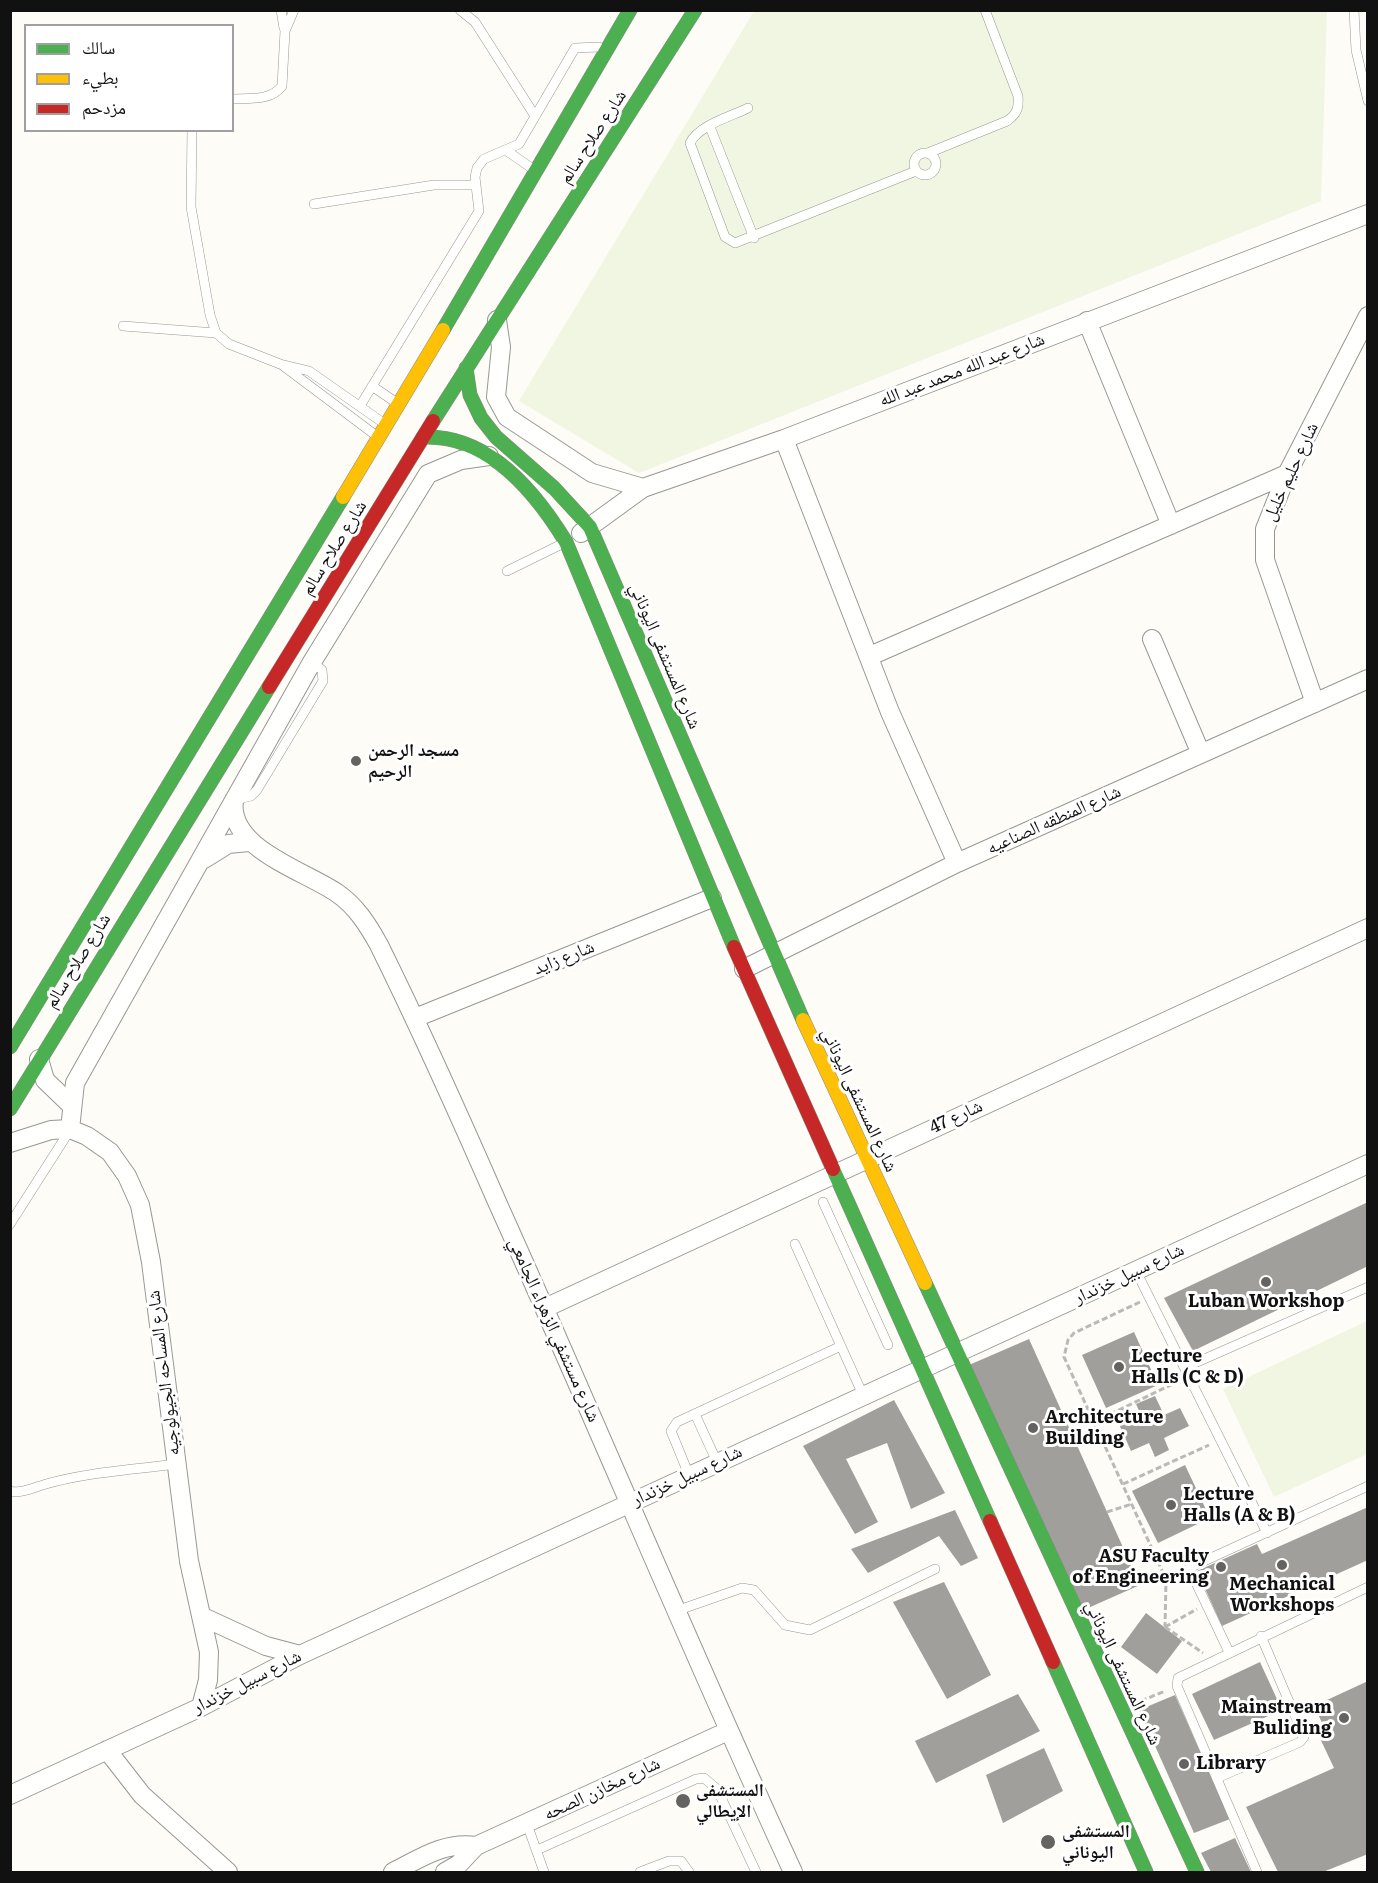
<!DOCTYPE html>
<html>
<head>
<meta charset="utf-8">
<style>
  body { margin:0 }
  #map { position:relative; width:1378px; height:1883px; overflow:hidden; background:#fdfcf7; font-family:Literata,"Noto Naskh Arabic",serif }
  canvas { display:block }
  .frame { position:absolute; inset:0; border:12px solid #111; pointer-events:none }
  .legend { position:absolute; left:24px; top:24px; width:210px; height:108px; box-sizing:border-box; background:#fff; border:2px solid #a0a0a0; margin:0; padding:8px 10px; list-style:none; font-size:18px; color:#111 }
  .legend li { display:flex; align-items:center; gap:12px; height:30px }
  .legend b { width:30px; border:2px solid #a0a0a0 }
</style>
</head>
<body>
<div id="map">
<canvas width="1378" height="1883"></canvas>
<div class="frame"></div>
<ul class="legend">
<li><b style="height:8px;background:#4caf50"></b>سالك</li>
<li><b style="height:8px;background:#ffc107"></b>بطيء</li>
<li><b style="height:8px;background:#c62828"></b>مزدحم</li>
</ul>
</div>
<script>
const ctx = document.querySelector('canvas').getContext('2d');
ctx.lineJoin = 'round';
function paint(path, color) {
  ctx.fillStyle = color;
  ctx.fill(path, 'evenodd');
}
function strokePath(path, color, width, dash) {
  ctx.strokeStyle = color;
  ctx.lineWidth = width;
  ctx.lineCap = dash ? 'butt' : 'round';
  ctx.setLineDash(dash || []);
  ctx.stroke(path);
}
function write(font, color, halo, rows, align = 'center') {
  ctx.font = font + ' Literata,"Noto Naskh Arabic",serif';
  ctx.lineWidth = 6;
  ctx.setLineDash([]);
  ctx.textBaseline = 'middle';
  ctx.strokeStyle = halo;
  ctx.fillStyle = color;
  for (const [text, x, y, turn = 0] of rows) {
    ctx.save();
    ctx.translate(x, y);
    ctx.rotate((+turn || 0) * Math.PI / 180);
    ctx.textAlign = isNaN(turn) ? turn : align;
    if (halo) ctx.strokeText(text, 0, 0);
    ctx.fillText(text, 0, 0);
    ctx.restore();
  }
}
paint(new Path2D(`
  M754,11H1327L1321,201L639,473L519,401Z
  M1367,1321V1454L1274,1497L1223,1389Z`), '#f0f6e1');
paint(new Path2D(`
  M1368,1202V1266L1193,1351L1164,1298Z
  M1134,1332L1158,1385L1106,1408L1082,1355Z
  M1029,1339L1140,1585L1079,1612L969,1365Z
  M1155,1396L1164,1415L1180,1408L1189,1426L1164,1438L1169,1450L1155,1457L1149,1443L1131,1451L1114,1413L1125,1408L1130,1418L1140,1413L1136,1404Z
  M894,1400L945,1493L911,1509L887,1443L846,1459L878,1522L855,1534L803,1446Z
  M1185,1465L1210,1518L1158,1543L1132,1491Z
  M1368,1507V1560L1222,1626L1197,1571L1257,1544L1262,1554Z
  M955,1510L978,1558L961,1566L939,1536L868,1573L851,1549Z
  M944,1582L991,1675L947,1699L893,1602Z
  M1146,1613L1182,1641L1157,1674L1121,1647Z
  M1260,1662L1282,1710L1214,1740L1192,1694Z
  M1368,1681V1854L1323,1872H1278L1246,1807L1334,1768L1318,1734L1326,1731L1314,1706Z
  M1018,1694L1040,1731L936,1783L915,1741Z
  M1175,1695L1230,1819L1194,1833L1139,1710Z
  M1044,1748L1063,1791L1003,1823L986,1775Z
  M1235,1838L1251,1872H1211L1201,1853Z`), '#a19f9c');
const lane = new Path2D(`
  M281,10L284,28
  M460,10L475,22L535,116
  M1354,10L1356,50L1368,101
  M232,99C250,98 271,101 282,86L285,31L294,10
  M748,108C730,117 699,125 690,143L725,237L735,243L916,171
  M710,127L754,238
  M192,130L191,207L210,315L216,333L229,344L280,364L309,371L382,422
  M507,151L530,167
  M928,153L1007,121C1017,114 1019,108 1018,96L985,10
  M914 164a11 11 0 1 1 22 0a11 11 0 1 1-22 0Z
  M314,204L434,185H476
  M123,326L216,333
  M282,365L374,434
  M372,386L394,401
  M360,406L479,211L475,177L477,168L484,159L519,144L575,48L599,47
  M507,571L564,543
  M234,800L251,796L257,790L323,681L322,670L312,662
  M823,1202L888,1345
  M10,1224L70,1130
  M795,1244L863,1395
  M1136,1271L1267,1533
  M1186,1367L1368,1287
  M695,1414L717,1462
  M689,1475L671,1431L677,1422L841,1346
  M10,1491C22,1494 35,1487 46,1484C88,1472 132,1470 175,1464
  M676,1611L742,1588L754,1590L785,1625L810,1630L935,1569
  M1229,1652L1189,1568L1368,1486
  M1217,1778L1300,1742L1304,1737L1261,1636
  M527,1824L544,1872
  M537,1850L696,1779L704,1778L717,1789L756,1872
  M640,1872L669,1861H681L689,1872
  M1257,1872L1177,1686L1178,1678L1368,1587`);
const street = new Path2D(`
  M497,320L501,347L496,397L507,417L592,473L643,488
  M1087,321L1171,525
  M784,439L890,712L957,863
  M581,533L643,488L784,439L1368,214
  M1152,639L1201,754
  M870,656L1287,474
  M1315,703L1265,560V529L1287,474L1368,316
  M234,800C227,848 303,870 337,893C356,906 368,925 379,945C421,1030 460,1117 498,1204C598,1426 691,1651 793,1872
  M204,859L228,844L249,842
  M744,969L957,863L1368,679
  M415,1018L712,898
  M39,1059L45,1080L72,1106
  M70,1129L75,1083L312,662L428,474L461,460L489,456
  M10,1143L51,1130L70,1129L87,1136L110,1152L127,1176L140,1205L151,1262L189,1561L209,1652L208,1680L201,1707
  M545,1308L1368,928
  M201,1616L266,1646L300,1655
  M107,1750L142,1795L228,1872
  M10,1795L201,1707L300,1655L1368,1164
  M393,1872C419,1859 445,1841 476,1846
  M445,1872L459,1864L476,1846L728,1731`);
const fast = new Path2D(`
  M443,330L630,10
  M466,368L470,395L481,418L496,437L554,488L590,527L803,1020
  M433,421L695,10
  M423,437C488,434 535,491 566,542L734,947
  M10,1047L343,497
  M10,1109L269,687
  M833,1169L990,1521
  M925,1283L1197,1872
  M1053,1662L1146,1872`);
const slow = new Path2D(`
  M343,497L443,330
  M803,1020L925,1283`);
const jam = new Path2D(`
  M269,687L433,421
  M734,947L833,1169
  M990,1521L1053,1662`);
strokePath(lane, '#979795', 10);
strokePath(street, '#979795', 20);
strokePath(fast, '#8e8d8b', 15);
strokePath(slow, '#8e8d8b', 15);
strokePath(jam, '#8e8d8b', 15);
strokePath(new Path2D(`
  M1140,1302L1074,1333L1068,1340L1064,1357L1166,1579L1165,1627
  M1094,1422L1179,1381
  M1123,1484L1209,1445
  M1107,1512L1132,1504
  M1165,1627L1203,1653
  M1165,1627L1197,1609
  M1141,1701L1165,1691
  M1277,1722L1285,1718`), '#b9b9b8', 3, [6, 3]);
strokePath(lane, '#fffffe', 9);
strokePath(street, '#fffffe', 18);
strokePath(fast, '#4caf50', 14);
strokePath(slow, '#ffc107', 14);
strokePath(jam, '#c62828', 14);
for (const [x, y, r, color] of [
  [356,761,6,"#646362"],
  [1266,1282,6,"#646362"],
  [1119,1367,6,"#646362"],
  [1033,1428,6,"#646362"],
  [1171,1505,6,"#646362"],
  [1282,1565,6,"#646362"],
  [1221,1567,6,"#646362"],
  [1344,1718,6,"#646362"],
  [1184,1764,6,"#646362"],
  [683,1801,8,"#646362"],
  [1048,1842,8,"#646362"]
]) {
  const dot = new Path2D();
  dot.arc(x, y, r, 0, 2 * Math.PI);
  ctx.fillStyle = color;
  ctx.fill(dot);
  strokePath(dot, '#fff', 2);
}
write('18px', '#111', '#fff', [
  ["شارع صلاح سالم",593,137,-57],
  ["شارع عبد الله محمد عبد الله",962,370,-21],
  ["شارع حليم خليل",1291,472,-65],
  ["شارع صلاح سالم",334,548,-58],
  ["شارع المستشفى اليوناني",665,656,67],
  ["شارع المنطقه الصناعيه",1054,820,-24],
  ["شارع زايد",564,958,-22],
  ["شارع صلاح سالم",78,961,-58],
  ["شارع المستشفى اليوناني",859,1100,65],
  ["شارع 47",956,1117,-25],
  ["شارع سبيل خزندار",1129,1274,-25],
  ["شارع مستشفي الزهراء الجامعي",554,1330,66],
  ["شارع المساحه الجيولوجيه",164,1373,-97],
  ["شارع سبيل خزندار",687,1476,-25],
  ["شارع المستشفى اليوناني",1123,1673,65],
  ["شارع سبيل خزندار",247,1682,-27],
  ["شارع مخازن الصحه",602,1789,-25]
]);
write('bold 18px', '#111', '#fff', [
  ["مسجد الرحمن",368,751],
  ["الرحيم",368,772],
  ["Luban Workshop",1266,1302,"center"],
  ["Lecture",1131,1357],
  ["Halls (C & D)",1131,1378],
  ["Architecture",1045,1418],
  ["Building",1045,1439],
  ["Lecture",1183,1495],
  ["Halls (A & B)",1183,1516],
  ["ASU Faculty",1209,1557,"right"],
  ["of Engineering",1209,1578,"right"],
  ["Mechanical",1282,1585,"center"],
  ["Workshops",1282,1606,"center"],
  ["Mainstream",1332,1708,"right"],
  ["Buliding",1332,1729,"right"],
  ["Library",1196,1764],
  ["المستشفى",696,1791],
  ["الإيطالي",696,1812],
  ["المستشفى",1062,1832],
  ["اليوناني",1062,1853]
], 'left');
</script>
</body>
</html>
